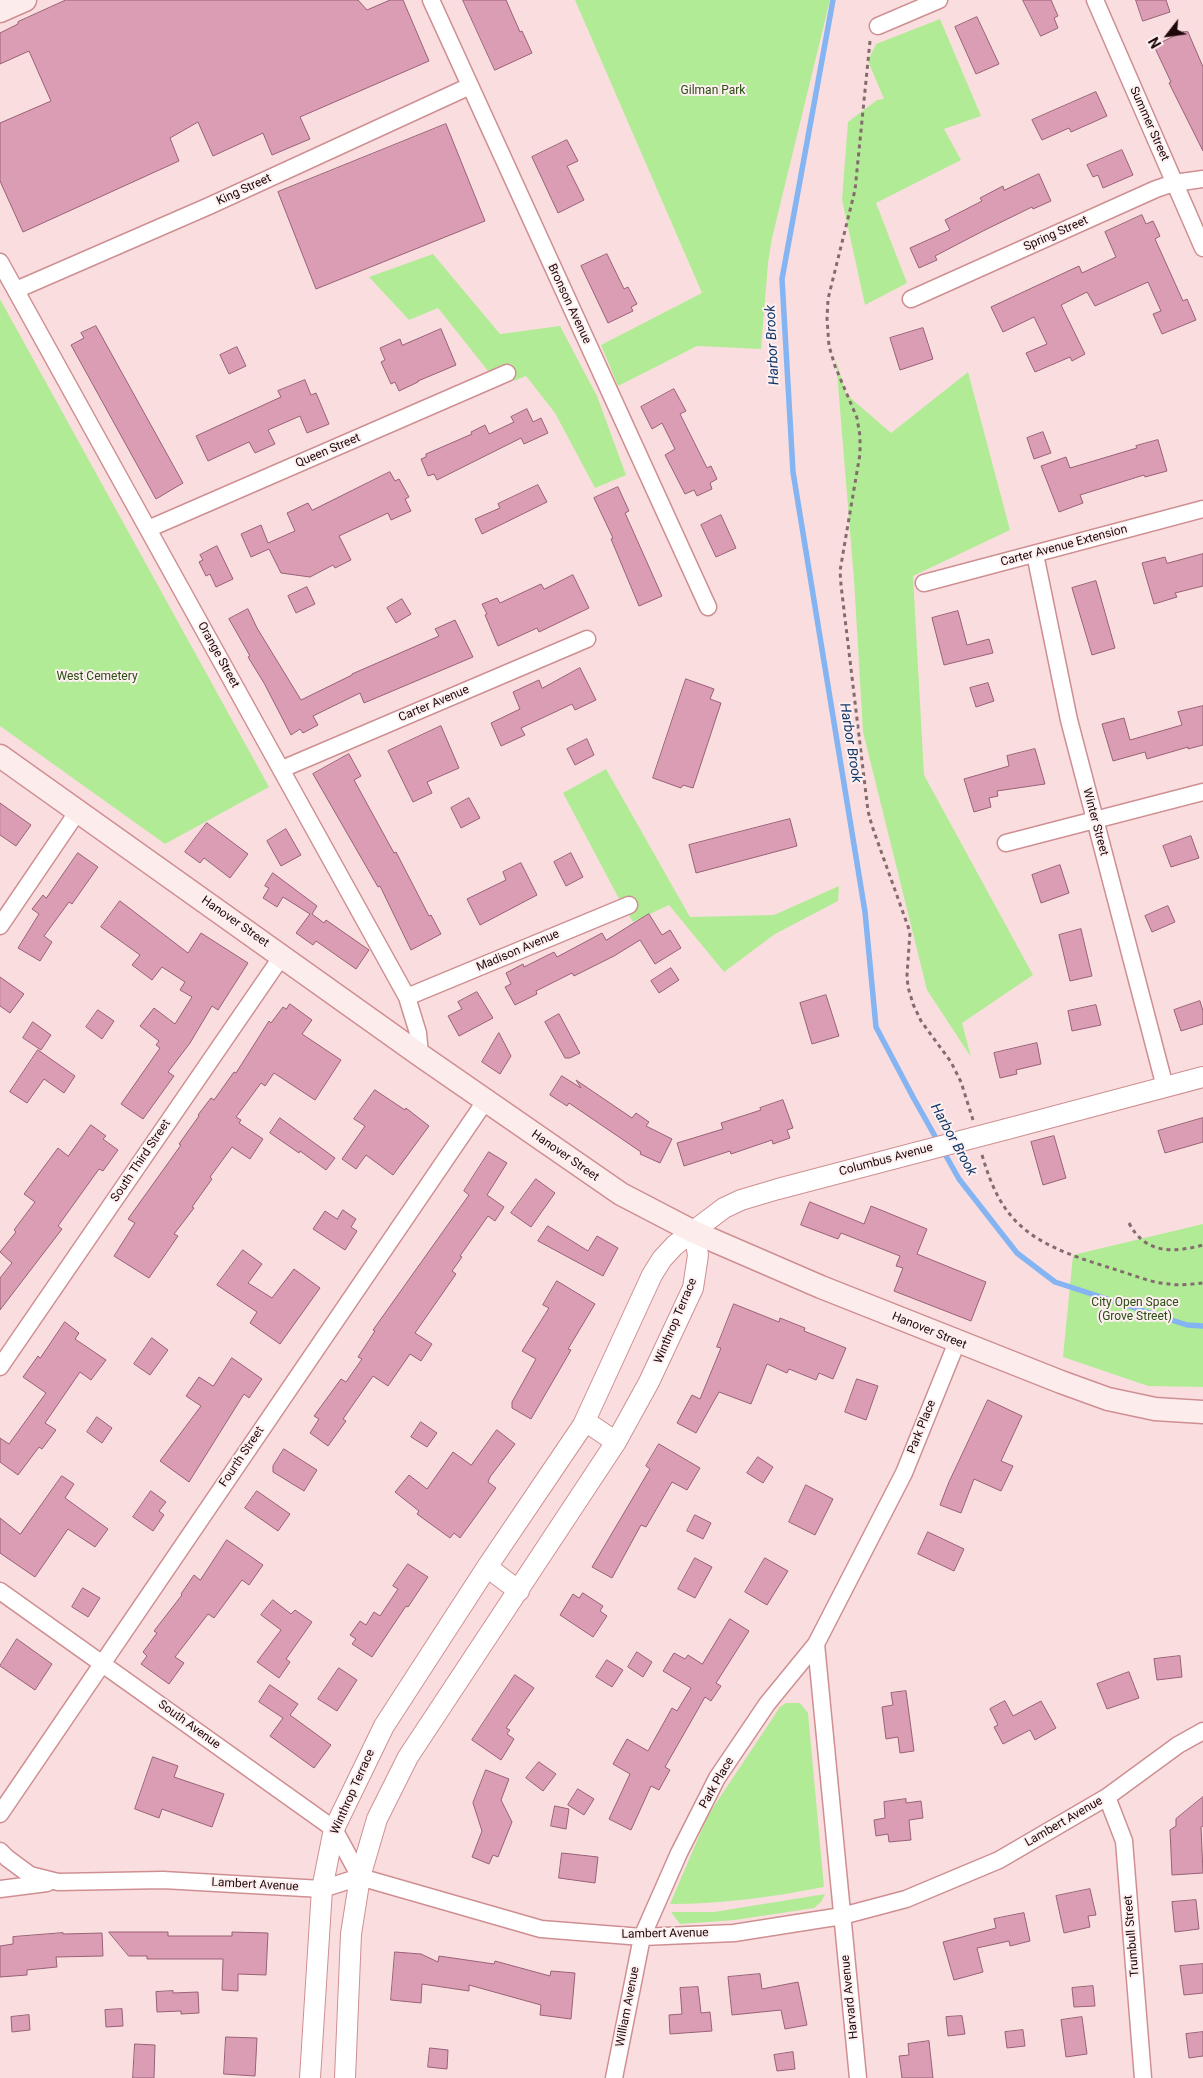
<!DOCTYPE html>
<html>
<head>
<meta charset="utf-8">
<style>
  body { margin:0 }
  #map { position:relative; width:1203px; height:2078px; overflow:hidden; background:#fadedf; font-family:Roboto,sans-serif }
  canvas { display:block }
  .north { position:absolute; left:1143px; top:10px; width:50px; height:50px; -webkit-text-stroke:4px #feeff0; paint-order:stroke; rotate:240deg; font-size:14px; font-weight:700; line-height:20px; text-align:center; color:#1e080a }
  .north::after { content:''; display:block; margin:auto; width:18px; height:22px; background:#1e080a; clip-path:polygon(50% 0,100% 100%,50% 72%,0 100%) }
</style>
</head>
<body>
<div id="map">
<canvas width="1203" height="2078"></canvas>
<div class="north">N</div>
</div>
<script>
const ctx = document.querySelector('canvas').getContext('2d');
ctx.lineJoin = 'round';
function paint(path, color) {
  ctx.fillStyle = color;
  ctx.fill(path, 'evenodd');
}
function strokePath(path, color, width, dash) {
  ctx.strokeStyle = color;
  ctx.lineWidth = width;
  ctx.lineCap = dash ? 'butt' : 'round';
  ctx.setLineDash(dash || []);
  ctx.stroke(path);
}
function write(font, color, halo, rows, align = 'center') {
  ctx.font = font + ' Roboto,sans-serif';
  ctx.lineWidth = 4;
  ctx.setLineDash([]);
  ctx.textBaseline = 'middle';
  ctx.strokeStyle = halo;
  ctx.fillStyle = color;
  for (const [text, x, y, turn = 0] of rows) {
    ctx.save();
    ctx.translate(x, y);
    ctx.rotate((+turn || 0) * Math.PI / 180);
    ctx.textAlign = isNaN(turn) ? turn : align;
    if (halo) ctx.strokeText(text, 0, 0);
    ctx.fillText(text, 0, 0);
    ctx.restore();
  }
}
paint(new Path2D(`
  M575,0H830L772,238L768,263L761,349L697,346L618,386L601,345L702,293Z
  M940,19L981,116L944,129L961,160L876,203L907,283L865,305L842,200L848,122L877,100L884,99L868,61L876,44Z
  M433,254L500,334L560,326L597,396L626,475L595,488L555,413L526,376L514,381L507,373L488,371L438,308L409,320L369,277Z
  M0,299L269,787L165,844L0,726Z
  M836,360L846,394L891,433L968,372L1010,530L913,576L924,775L1033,975L962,1023L971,1057L927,990L863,732L854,580Z
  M606,769L690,917L774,915L839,886L838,901L775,934L724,972L669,905L633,922L617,895L563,793Z
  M1203,1224V1387L1148,1386L1063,1357L1073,1255Z
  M786,1703H800L808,1713L824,1887C773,1897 722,1904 670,1904L708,1815L780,1707Z
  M825,1894L821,1902L814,1908L735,1920L680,1924L671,1912H714Z`), '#b2eb96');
strokePath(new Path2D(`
  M833,0L782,279L793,472L865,912L876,1027L913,1097L959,1179L1017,1253L1055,1282L1187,1325L1203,1326`), '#85b4f3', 5.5);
const building = new Path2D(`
  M66,0H358L367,10L390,0H403L429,61L300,117L310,139L272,155L263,133L213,156L198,122L170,138L179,161L23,232L0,181V123L51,101L29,51L0,64V33L18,24V22Z
  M463,0H506L520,32L522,31L532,53L495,70Z
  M1023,0H1051L1058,16L1054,18L1058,28L1041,36Z
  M1136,0H1166L1170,12L1143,21Z
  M977,17L999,64L976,74L955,27Z
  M1188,32L1203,67V151L1169,83L1171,82L1154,46L1182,32Z
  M1096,92L1107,116L1071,132L1069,128L1042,140L1032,120Z
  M446,124L485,221L316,289L278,192Z
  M567,140L578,161L567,166L584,200L558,213L532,157Z
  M1122,150L1133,175L1103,188L1098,175L1093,177L1087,165Z
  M1039,174L1051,201L1033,209L1032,207L983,231L935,256L937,260L919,268L910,248L950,230L945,220L982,201L980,198L1003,186L1004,190Z
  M1142,215L1146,224L1153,221L1160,236L1155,239L1183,301L1187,299L1196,320L1162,334L1153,314L1161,311L1148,282L1095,306L1087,292L1061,305L1085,354L1072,361L1070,357L1035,372L1026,353L1047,344L1034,317L1003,332L991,307L1079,266L1082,273L1116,257L1105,232Z
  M607,254L624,289L628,287L637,304L631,307L633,311L608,323L581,266Z
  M96,326L183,483L156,499L71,345L84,338L81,333Z
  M923,328L933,359L900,370L890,338Z
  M441,329L456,365L418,381V382L399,391L395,382L391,384L381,362L385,360L380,348L400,339L402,345Z
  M237,347L246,366L229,374L220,355Z
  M305,380L311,395L316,393L329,424L307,433L300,416L268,430L275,444L255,453L249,442L208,461L196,436L281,397L278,391Z
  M674,389L686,411L680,414L707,468L711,466L717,479L710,483L712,489L697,496L694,490L685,494L665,455L675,449L662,423L652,429L641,407Z
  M527,409L533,422L541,418L548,433L524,444L521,438L437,480L434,474L428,476L421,459L426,457V454L472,434L471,432L485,425L489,434L514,422L511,417Z
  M1043,432L1051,453L1034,459L1027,438Z
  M1158,440L1167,471L1145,477L1144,475L1080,495L1083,503L1059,512L1041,466L1066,457L1070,468L1137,448L1136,446Z
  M390,472L395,481L399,479L409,497L405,499L411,511L391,520L388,513L339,536L351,560L335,568L333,565L310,577L281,573L269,549L251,557L241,534L261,525L268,543L295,531L287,513L308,503L312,510Z
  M538,485L547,502L482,534L475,519L500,508L498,504Z
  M618,487L629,511L625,513L662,596L639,606L611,539L613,538L594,498Z
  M721,515L736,548L716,557L701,525Z
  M217,546L233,579L216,587L210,574L206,576L199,562L203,560L200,555Z
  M1203,554V586L1175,593L1177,597L1154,604L1142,563L1165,557L1167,563Z
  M573,575L589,608L539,632L537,628L498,646L485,615L487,614L482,604L497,598L500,603L541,584L544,589Z
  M1096,581L1115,648L1092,655L1072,588Z
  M307,587L315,604L296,613L288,596Z
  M402,599L411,614L396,623L387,608Z
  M248,609L257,628L301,700L352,675V674L439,636L435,629L455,620L473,657L364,703L360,693L313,716L318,725L303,733L300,729L291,735L264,683L248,657L250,656L229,619Z
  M958,611L967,645L989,639L993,653L944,665L932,618Z
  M580,668L596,700L575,710L572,704L521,728L525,735L501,746L491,723L520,709L513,692L539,680L542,688Z
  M686,679L714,689L710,699L721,703L693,788L683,785L681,788L653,778Z
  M988,683L994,701L976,707L970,688Z
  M1203,706V745L1188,749V747L1147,759L1145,752L1113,761L1102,724L1124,718L1130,740L1182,725L1178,712Z
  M441,726L459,768L427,782L432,793L413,802L388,751Z
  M587,739L594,755L575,765L567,749Z
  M1035,749L1045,784L997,791L998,796L989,798L991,807L974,812L964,779L1009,766L1007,756Z
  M349,754L361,776L354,780L394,853L396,852L429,916L431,915L441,934L411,950L380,886L378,887L313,774Z
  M469,798L480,818L461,828L451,808Z
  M0,803L31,825L16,846L0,835Z
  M790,819L797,846L696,873L689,845Z
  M207,823L248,854L230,878L204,858L200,863L185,852Z
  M286,829L301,855L281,866L267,841Z
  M1191,836L1199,858L1171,867L1163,846Z
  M78,853L98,867L72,904L69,902L44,936L52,942L40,961L18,948L39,914L32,909L43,895L46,898Z
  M571,853L583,877L566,886L554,862Z
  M521,863L537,895L480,925L467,899L506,880L503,872Z
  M1060,865L1069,893L1041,903L1032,875Z
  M273,873L317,906L312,914L324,923L326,920L369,950L356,969L316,941L313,945L296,933L310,914L283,897L277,907L263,898L269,888L265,886Z
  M120,901L188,953L201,933L248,963L218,1010L212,1006L190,1043L168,1072L174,1076L143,1119L121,1104L160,1048L156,1045L159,1041L140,1026L154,1008L175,1024L192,997L180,990L185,982L162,967L152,980L132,965L140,955L101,927Z
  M1168,906L1175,922L1152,932L1145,916Z
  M649,914L662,935L670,930L681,948L655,964L640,940L614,956L574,976L572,973L536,991L537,994L515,1005L505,987L511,984L506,973L523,964L524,967L554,952L557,957L602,933L606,940Z
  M1081,929L1092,976L1070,981L1059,935Z
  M671,968L679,980L659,993L651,981Z
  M0,977L24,994L10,1013L0,1006Z
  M477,992L493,1018L459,1036L448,1016L462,1009L458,1002Z
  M826,995L839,1036L812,1044L800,1003Z
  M1200,1001L1203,1011V1024L1181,1031L1174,1010Z
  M290,1004L312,1020L302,1034L341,1060L315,1100L274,1073L265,1086L261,1083L236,1117L241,1120L239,1123L263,1139L250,1159L232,1147L210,1177L212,1179L192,1207L194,1208L174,1234L178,1236L149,1278L114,1256L135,1223L128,1219L181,1145L179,1144L199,1116L198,1115L211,1098L214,1100L234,1072L236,1073L269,1021L271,1023L283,1007L286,1009Z
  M1096,1005L1101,1025L1072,1031L1068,1011Z
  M98,1010L114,1021L102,1039L86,1027Z
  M559,1014L580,1053L570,1058H565L545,1022Z
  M33,1022L51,1035L41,1050L23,1038Z
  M499,1033L511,1056L500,1074L482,1062Z
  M1037,1043L1041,1064L1016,1070L1017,1074L1000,1078L994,1053Z
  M38,1050L75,1076L64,1093L44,1079L27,1103L10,1092Z
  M562,1076L581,1088L576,1080L632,1118L636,1113L649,1122L646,1126L672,1139L660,1163L640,1154L641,1152L569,1103L567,1106L550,1095Z
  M375,1090L405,1110L406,1108L429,1126L393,1175L366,1155L356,1169L342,1159L365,1126L354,1119Z
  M783,1100L793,1128L787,1130L790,1138L773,1144L772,1140L731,1154L730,1151L684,1166L677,1143L723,1129L721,1123L761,1110L760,1108Z
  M280,1118L335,1158L326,1170L300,1151L299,1153L270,1133Z
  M1203,1118V1142L1165,1153L1158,1131Z
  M91,1125L106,1136L103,1139L118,1150L103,1171L99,1169L58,1226L62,1229L0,1310V1278L12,1263L0,1252L16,1232L14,1230L35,1202L24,1194L58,1148L68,1156Z
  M1054,1136L1066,1178L1043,1185L1031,1142Z
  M489,1152L507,1163L487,1195L504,1207L495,1221L488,1216L460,1256L462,1257L452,1271L456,1274L415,1333L432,1344L421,1361L410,1354L388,1386L373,1376L343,1419L346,1421L328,1446L310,1433L319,1419L314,1416L341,1379L346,1382L362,1359L358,1357L375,1331L373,1330L469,1195L464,1191Z
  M536,1179L555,1193L531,1227L511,1213Z
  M810,1202L864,1224L871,1206L927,1229L917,1254L986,1282L971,1321L894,1291L903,1268L896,1266L900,1256L841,1233L838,1239L801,1225Z
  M343,1210L356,1219L351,1227L357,1231L345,1250L313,1229L325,1211L337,1219Z
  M548,1226L588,1251L597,1236L618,1248L603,1276L538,1241Z
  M243,1250L262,1264L248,1283L272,1298L294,1269L320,1288L280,1344L250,1323L257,1312L217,1285Z
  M557,1281L595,1304L568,1349L571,1350L531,1419L512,1408V1402L536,1359L522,1351L549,1308L543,1305Z
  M734,1304L779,1322L780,1318L805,1328L804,1331L846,1348L833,1379L819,1373L816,1380L789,1369L787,1373L767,1364L751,1404L719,1392L696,1433L677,1423L692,1395L700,1399L721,1348L717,1347Z
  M65,1322L79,1333L75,1339L106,1360L91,1380L80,1372L45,1423L56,1430L42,1449L39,1447L18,1475L0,1462V1438L9,1444L46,1393L23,1377L38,1356L40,1358Z
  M152,1338L168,1350L150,1375L134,1364Z
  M232,1358L262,1379L249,1398L244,1394L189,1482L160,1461L201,1406L186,1396L199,1377L213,1386Z
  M857,1379L878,1386L866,1420L845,1412Z
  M988,1400L1022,1416L1001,1461L1013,1466L1001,1491L974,1479L961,1513L940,1505L949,1482Z
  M97,1417L112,1428L102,1443L87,1432Z
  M421,1422L437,1433L427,1447L411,1437Z
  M497,1430L515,1444L490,1477L488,1482L496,1488L460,1538L454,1533L450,1538L417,1514L419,1511L395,1492L409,1475L427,1489L453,1452L471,1465Z
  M659,1444L700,1468L687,1490L672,1482L646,1527L641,1525L612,1578L592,1567L650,1469L646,1466Z
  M284,1449L317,1470L304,1491L273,1472V1466Z
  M758,1457L773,1467L763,1483L747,1473Z
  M62,1476L74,1484L65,1498L108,1529L95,1547L68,1529L35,1577L0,1553V1518L20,1534Z
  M806,1485L833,1499L815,1535L789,1522Z
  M151,1491L166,1502L159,1511L164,1515L153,1531L133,1517Z
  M257,1491L290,1514L278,1531L245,1508Z
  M695,1515L711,1523L703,1539L687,1531Z
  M928,1532L964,1549L954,1571L918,1554Z
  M227,1540L263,1565L249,1585L242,1580L214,1618L208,1614L175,1657L184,1663L169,1684L141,1664L147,1656L143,1652L157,1633L154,1631L182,1595L181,1594L194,1575L200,1580Z
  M695,1558L712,1567L695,1598L678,1589Z
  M765,1558L788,1571L767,1605L745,1592Z
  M408,1564L428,1577L408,1607L406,1606L372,1657L352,1644L356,1639L350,1635L360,1621L366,1625L374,1612L380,1616L398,1589L393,1586Z
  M83,1588L100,1598L88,1617L72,1607Z
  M583,1593L603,1606L600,1611L607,1616L593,1637L560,1615L573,1594L579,1598Z
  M273,1600L291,1614L295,1610L312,1622L286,1659L290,1662L279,1678L257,1662L281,1630L261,1615Z
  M730,1619L749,1631L716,1683L721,1686L711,1701L705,1697L665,1767L670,1770L659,1790L651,1786L631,1830L609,1819L630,1774L613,1764L627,1739L648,1751L672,1708L677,1711L691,1688L663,1671L674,1653L685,1659L688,1655L702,1664Z
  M17,1639L52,1664L35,1690L0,1666Z
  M637,1652L652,1662L643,1677L628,1667Z
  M1180,1656L1182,1677L1157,1680L1154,1659Z
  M607,1660L623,1670L612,1687L596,1677Z
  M339,1668L357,1680L337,1711L318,1699Z
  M1129,1672L1139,1698L1107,1709L1097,1684Z
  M515,1675L534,1688L506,1728L510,1730L507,1734L514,1739L501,1760L472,1740Z
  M270,1685L298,1704L290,1715L331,1745L314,1768L270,1736L283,1718L259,1702Z
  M906,1691L914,1751L900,1753L898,1737L886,1739L882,1707L893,1705L891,1693Z
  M1005,1701L1013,1716L1041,1701L1056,1728L1035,1740L1030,1730L1003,1744L994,1727L998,1725L990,1709Z
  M153,1757L178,1766L174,1777L224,1794L212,1827L162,1809L159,1818L135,1809Z
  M539,1762L556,1774L543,1791L526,1778Z
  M486,1770L509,1779L501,1800L512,1822L498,1857L493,1855L489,1864L472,1857L482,1831L473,1803Z
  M578,1789L594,1799L584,1815L568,1805Z
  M1203,1797V1826L1201,1827L1203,1873L1172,1875L1170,1830L1176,1826V1819Z
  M906,1799V1803L921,1801L923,1818L909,1820L911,1840L889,1842L888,1834L876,1836L874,1820L885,1818L884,1802Z
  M555,1806L569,1809L566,1829L551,1826Z
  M562,1853L598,1857L595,1883L559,1878Z
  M1090,1889L1096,1915L1088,1916L1090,1927L1064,1933L1056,1896Z
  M1196,1900L1199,1929L1175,1932L1172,1902Z
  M1024,1913L1030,1941L1010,1946L1009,1941L977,1948L983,1972L954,1980L943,1942L996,1928L994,1919Z
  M109,1932H168V1936H232V1932L268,1933L266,1975L238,1974V1991L222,1990L223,1959H147V1956H129Z
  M63,1933V1934L102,1933L103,1956L56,1957L57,1967L27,1970V1975L0,1977V1946L13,1944V1937Z
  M395,1952L421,1954L438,1962L439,1956L494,1964L495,1961L550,1976L551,1971L575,1973L571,2019L540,2015L541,2005L469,1985V1991L422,1984L421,2003L391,2000Z
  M1203,1964V1993L1184,1995L1180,1966Z
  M760,1974L762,1989L798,1982L807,2025L785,2029L781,2010L732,2015L728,1977Z
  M1093,1986L1095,2006L1074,2007L1072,1988Z
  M698,1987L701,2013L710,2012L712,2031L670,2034L669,2015L682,2014L680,1988Z
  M173,1991V1993L198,1992L199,2013L181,2014V2011L157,2012L156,1992Z
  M122,2009L123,2026L106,2027L105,2010Z
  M29,2015L30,2030L12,2032L11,2017Z
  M962,2016L965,2034L948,2036L946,2017Z
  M1082,2017L1087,2054L1066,2057L1061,2020Z
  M1023,2030L1025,2046L1007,2048L1005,2032Z
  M1203,2032V2056L1189,2058L1186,2034Z
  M226,2037L257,2038L255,2076L224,2074Z
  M929,2041L933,2078H902L899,2056L909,2055L908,2044Z
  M135,2044L155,2045L154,2078H133Z
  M430,2048L448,2050L447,2069L428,2067Z
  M793,2052L795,2069L777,2071L774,2055Z`);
paint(building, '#da9db3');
strokePath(building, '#996176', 1);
const minor = new Path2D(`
  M431,0L708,607
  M1095,0L1203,248
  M878,26L939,0
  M0,262L407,997L418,1033L420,1055
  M16,290L209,206L470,86
  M911,299L1156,189L1174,183L1203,179
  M148,529L507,373
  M1035,554L1069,720L1165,1087
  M924,583L1203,509
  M282,769L587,639
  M1006,843L1203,792
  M0,926L78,811
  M407,997L629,905
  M0,1367L282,956
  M0,1591L334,1829L360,1877
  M816,1644L858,2078
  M1107,1797L1124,1841L1143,2078
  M0,1814L486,1100
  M0,1851L7,1858L30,1875L58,1882L163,1880L322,1889L360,1877L541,1929L642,1937L734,1933L842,1916L906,1899L999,1860L1107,1797L1178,1745L1203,1731
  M0,1889L47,1883
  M614,2078L642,1937L679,1853L717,1778L767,1704L816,1644L904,1473L957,1342`);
const tertiary = new Path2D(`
  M1007,1129L1203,1077
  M585,1421L616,1442
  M487,1567L519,1591
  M310,2078L322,1889L334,1829L384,1726L487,1567L583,1425L652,1275L662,1259L675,1245L724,1208L741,1200L778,1189L915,1153
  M345,2078L351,1934L360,1877L377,1819L408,1757L616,1442L649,1382L693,1288L698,1255L694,1232`);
const secondary = new Path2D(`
  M0,11L25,0
  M0,756L420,1055L621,1194L694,1232L821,1287L1061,1382L1108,1399L1155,1409L1203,1412`);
strokePath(minor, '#cf8f92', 19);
strokePath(tertiary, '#cf8f92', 22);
strokePath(secondary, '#cf8f92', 25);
strokePath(new Path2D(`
  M870,41L855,190L828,299L827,319L829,346L835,366L857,418L860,436V454L840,571L841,585L868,811L872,826L910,932L907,975L908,987L913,1004L921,1021L951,1062L961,1082L973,1120
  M982,1155C989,1178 996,1198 1012,1217C1039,1248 1083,1259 1120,1271C1136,1276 1152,1283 1169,1284C1180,1286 1192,1284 1203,1283
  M1129,1223C1145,1254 1173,1253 1203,1245`), '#846b6d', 3, [4, 4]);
strokePath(minor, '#fff', 16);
strokePath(tertiary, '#fff', 20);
strokePath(secondary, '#fdecec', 22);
const tertiaryBridge = new Path2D(`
  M915,1153L1007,1129`);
strokePath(tertiaryBridge, '#cf8f92', 22, []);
strokePath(tertiaryBridge, '#fff', 20);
write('12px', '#284c12', '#feeff0', [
  ["Gilman Park",713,91],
  ["West Cemetery",97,677],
  ["City Open Space",1135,1303],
  ["(Grove Street)",1135,1317]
]);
write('12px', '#1e080a', '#feeff0', [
  ["Summer Street",1149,124,66],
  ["King Street",244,190,-25],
  ["Spring Street",1056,234,-24],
  ["Bronson Avenue",569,304,65],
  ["Queen Street",328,451,-23],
  ["Carter Avenue Extension",1064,546,-15],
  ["Orange Street",218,655,61],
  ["Carter Avenue",434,704,-23],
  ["Winter Street",1095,822,75],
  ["Hanover Street",235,922,35],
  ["Madison Avenue",518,951,-23],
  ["Hanover Street",565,1156,35],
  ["Columbus Avenue",886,1160,-15],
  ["South Third Street",141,1161,-56],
  ["Winthrop Terrace",676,1321,-67],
  ["Hanover Street",929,1331,22],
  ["Park Place",922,1427,-68],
  ["Fourth Street",242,1457,-56],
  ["South Avenue",189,1725,36],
  ["Park Place",717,1783,-60],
  ["Winthrop Terrace",353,1792,-66],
  ["Lambert Avenue",1064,1822,-30],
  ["Lambert Avenue",255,1885,3],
  ["Lambert Avenue",665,1934,-1],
  ["Trumbull Street",1132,1936,-95],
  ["Harvard Avenue",850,1997,-96],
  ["William Avenue",628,2007,-79]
]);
write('italic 14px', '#103869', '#feeff0', [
  ["Harbor Brook",773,345,-93],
  ["Harbor Brook",850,743,81],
  ["Harbor Brook",953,1140,61]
]);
</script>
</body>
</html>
